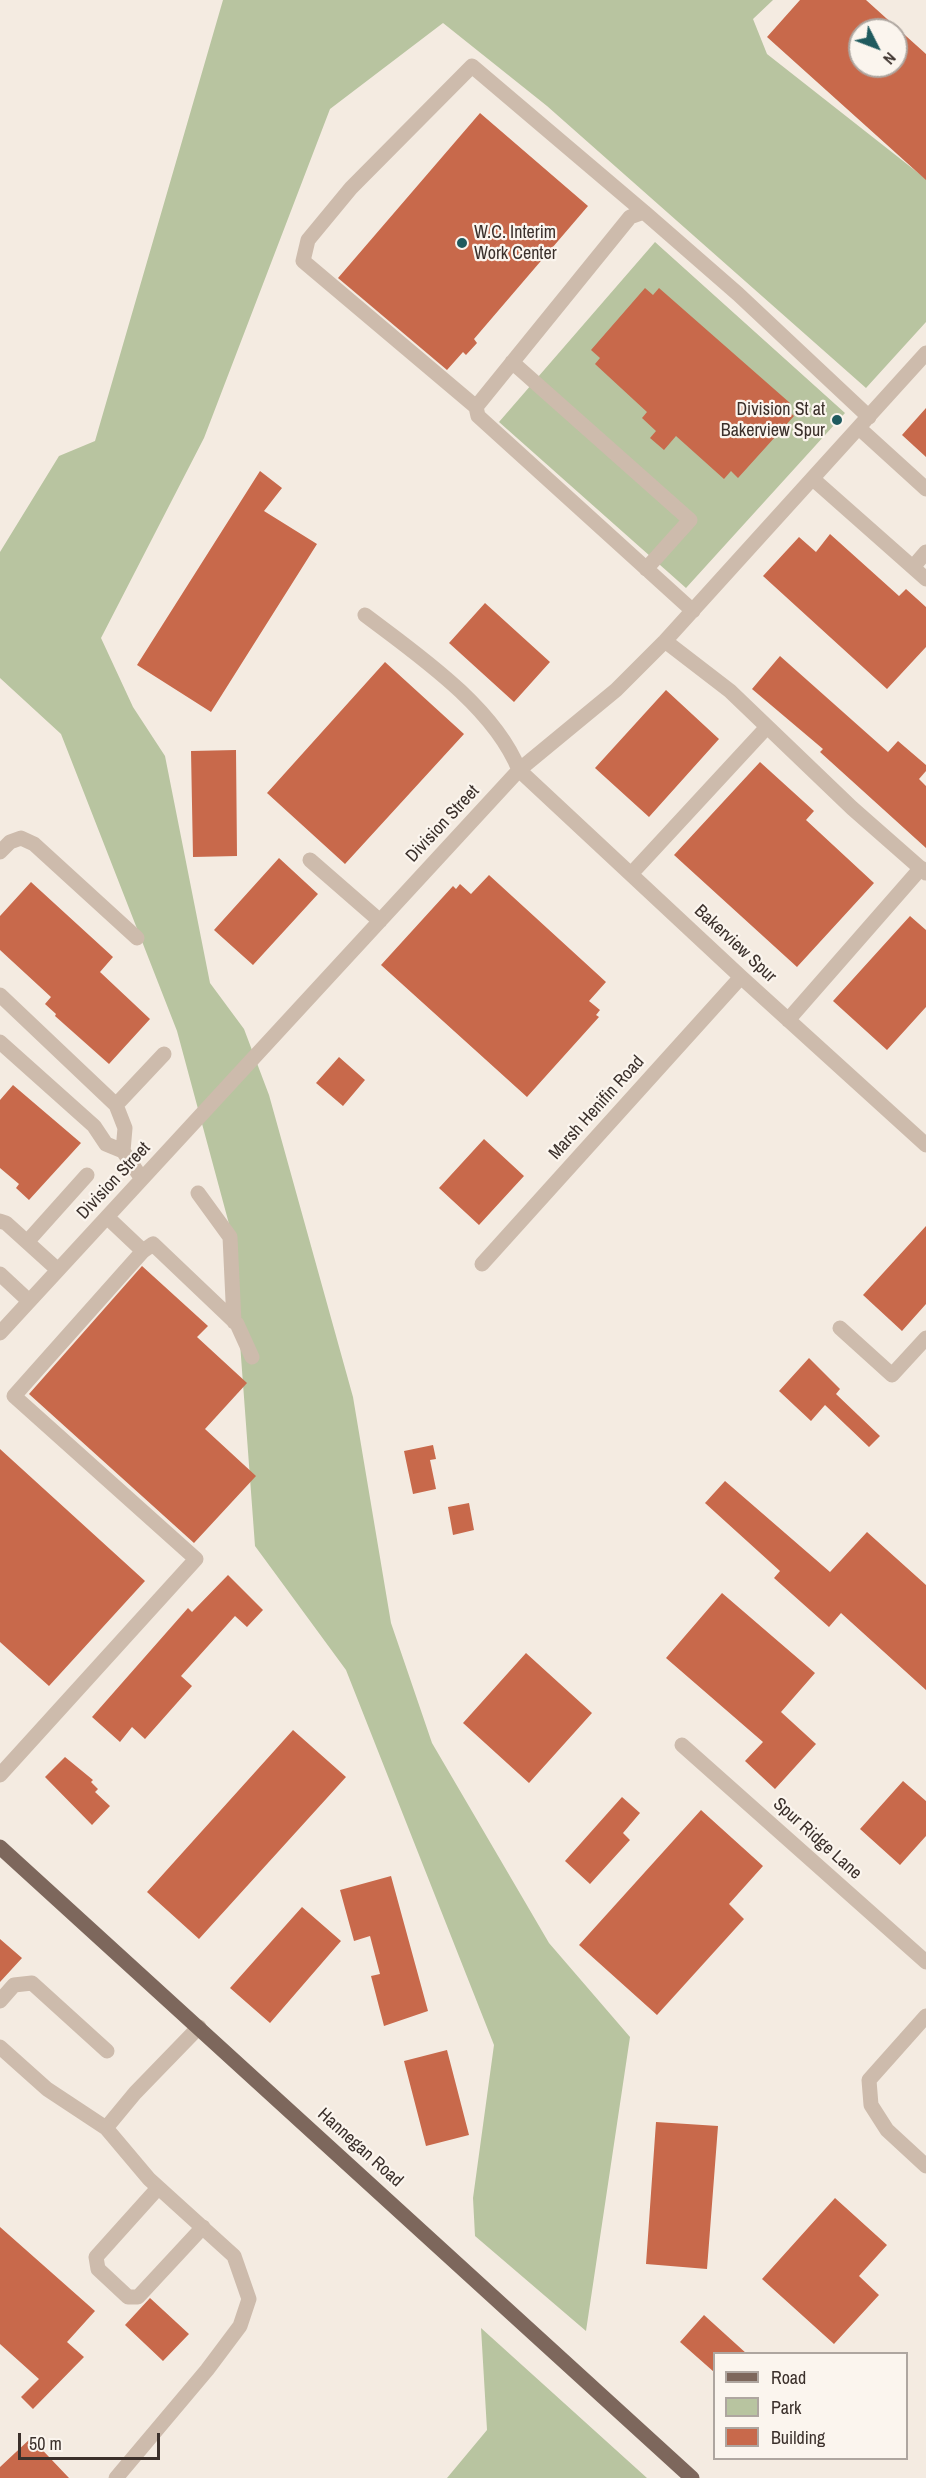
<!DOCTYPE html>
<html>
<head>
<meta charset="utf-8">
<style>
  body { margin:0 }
  #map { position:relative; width:926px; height:2478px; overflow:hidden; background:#f4ebe1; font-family:"Archivo Narrow",sans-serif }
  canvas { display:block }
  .legend { position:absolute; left:713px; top:2352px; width:195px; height:108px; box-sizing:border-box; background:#fbf5ee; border:2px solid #aea6a0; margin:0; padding:8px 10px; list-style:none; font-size:18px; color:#3b302b }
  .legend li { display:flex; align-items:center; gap:12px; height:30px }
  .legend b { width:30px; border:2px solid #aea6a0 }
  .north { position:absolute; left:848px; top:18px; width:60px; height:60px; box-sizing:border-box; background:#fbf5ee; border:2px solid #aea6a0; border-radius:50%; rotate:132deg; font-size:16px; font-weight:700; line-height:24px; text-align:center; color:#3b302b }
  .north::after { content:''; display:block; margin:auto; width:21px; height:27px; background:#1f5a5e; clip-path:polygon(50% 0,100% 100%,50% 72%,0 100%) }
  .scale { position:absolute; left:18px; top:2433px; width:142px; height:27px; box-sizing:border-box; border:3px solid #3b302b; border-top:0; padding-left:8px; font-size:18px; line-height:21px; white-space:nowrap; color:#3b302b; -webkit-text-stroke:4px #fbf5ee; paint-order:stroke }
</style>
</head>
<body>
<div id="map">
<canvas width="926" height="2478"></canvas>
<ul class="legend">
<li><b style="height:8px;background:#7d675c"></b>Road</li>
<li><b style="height:16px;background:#b8c4a0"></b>Park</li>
<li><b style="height:16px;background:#c8694b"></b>Building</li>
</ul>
<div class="north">N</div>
<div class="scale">50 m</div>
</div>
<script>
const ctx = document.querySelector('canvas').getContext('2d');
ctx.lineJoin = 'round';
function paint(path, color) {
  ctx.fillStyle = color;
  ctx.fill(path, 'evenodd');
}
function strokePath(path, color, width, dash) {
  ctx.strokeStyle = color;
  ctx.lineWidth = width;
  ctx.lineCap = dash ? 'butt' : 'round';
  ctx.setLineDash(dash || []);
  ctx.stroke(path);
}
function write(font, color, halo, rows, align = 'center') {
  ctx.font = font + ' "Archivo Narrow",sans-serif';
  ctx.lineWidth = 4.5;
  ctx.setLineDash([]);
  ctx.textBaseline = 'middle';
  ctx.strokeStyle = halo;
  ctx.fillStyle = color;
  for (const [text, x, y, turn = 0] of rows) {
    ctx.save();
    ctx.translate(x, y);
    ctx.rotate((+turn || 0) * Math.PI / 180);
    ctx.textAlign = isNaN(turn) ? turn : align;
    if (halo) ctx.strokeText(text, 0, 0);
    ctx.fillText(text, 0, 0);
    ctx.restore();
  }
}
paint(new Path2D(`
  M223,0H773L753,19L767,54L926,179V322L866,388L547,106L443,23L330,109L204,438L101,638L133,707L165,756L210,983L244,1029L269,1095L353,1397L391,1623L432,1743L549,1943L630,2037L586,2331L475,2236L473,2198L494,2045L346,1670L255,1546L232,1235L177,1031L61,734L0,678V552L59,456L95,441Z
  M655,242L845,413L686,588L499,422Z
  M481,2328L647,2478H447L487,2430Z`), '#b8c4a0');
paint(new Path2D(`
  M800,0H866L926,54V180L767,37ZM860,30H896V66H860Z
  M480,113L588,206L474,339L477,343L466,355L463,352L447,370L338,278Z
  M645,288L653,295L659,288L790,403L785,408L794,416L738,478L731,471L724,479L676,436L664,450L650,438L656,431L642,418L647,412L595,364L600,358L591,350Z
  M926,408V457L902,435Z
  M260,471L282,488L264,511L317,544L211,712L137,665Z
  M830,534L899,596L906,589L926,607V647L887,689L763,576L799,537L816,552Z
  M485,603L550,662L514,702L449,643Z
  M780,656L888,752L898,741L926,765V771L919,779L926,786V848L820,752L823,749L752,689Z
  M385,662L464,734L345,864L267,793Z
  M666,690L719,739L649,817L595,768Z
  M236,750L237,856L193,857L191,751Z
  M760,762L814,811L806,820L874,883L797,967L674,855Z
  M279,858L318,894L253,965L214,930Z
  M489,875L606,982L589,1001L600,1010L596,1015L599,1017L527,1097L381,965L453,886L456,889L460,884L471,894Z
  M31,882L113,957L100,972L150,1019L109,1064L55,1016L56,1014L45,1004L51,997L0,950V916Z
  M910,916L926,930V1007L887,1050L833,1001Z
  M339,1057L365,1080L343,1106L316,1083Z
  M13,1085L81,1143L29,1200L16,1188L19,1184L0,1168V1100Z
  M484,1139L524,1176L479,1225L439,1188Z
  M926,1226V1304L902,1331L863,1295Z
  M142,1266L208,1326L197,1337L247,1383L205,1429L256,1476L194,1543L29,1394Z
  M809,1358L840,1389L836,1394L880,1436L869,1447L825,1405L811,1421L779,1391Z
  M433,1445L436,1459L430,1460L436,1489L413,1494L404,1451Z
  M0,1449L145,1581L49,1686L0,1642Z
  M725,1481L830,1572L867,1532L926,1585V1690L841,1613L829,1627L774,1578L780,1571L705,1503Z
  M469,1503L474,1530L453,1535L448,1507Z
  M228,1575L263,1610L247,1627L235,1616L181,1676L192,1686L145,1739L132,1727L120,1742L92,1717L188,1608L192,1612Z
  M722,1593L815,1673L781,1712L816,1744L775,1789L745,1761L763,1742L666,1658Z
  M526,1653L592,1713L529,1783L463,1723Z
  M293,1730L346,1777L199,1939L147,1892Z
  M65,1757L93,1780L91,1782L98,1789L95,1792L110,1806L92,1825L45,1777Z
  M903,1781L926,1801V1836L900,1865L860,1829Z
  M622,1797L640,1813L623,1833L630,1840L590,1884L565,1861Z
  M701,1810L763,1866L729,1904L744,1919L657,2015L579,1945Z
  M391,1876L428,2011L384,2026L371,1976L380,1974L370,1936L354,1941L340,1890Z
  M302,1907L341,1941L270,2023L230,1988Z
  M0,1939L22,1958L0,1982Z
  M447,2050L469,2135L426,2146L404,2061Z
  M656,2122L718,2126L707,2269L646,2264Z
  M835,2198L887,2245L859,2276L879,2295L834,2344L762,2279Z
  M0,2227L95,2311L67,2342L84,2357L33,2409L21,2397L39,2379L0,2344Z
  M150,2298L189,2334L163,2361L125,2325Z
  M704,2315L747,2354H714V2372L680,2342Z
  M31,2438L69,2478H0V2467Z`), '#c8694b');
strokePath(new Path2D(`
  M512,362L690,520L646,569
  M476,407L303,261L308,240L351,188L472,66L644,212
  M859,428L926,489
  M813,479L926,579
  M913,567L926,552
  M693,611L478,416L476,407L630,217L644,212L738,294L869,417
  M365,615C418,655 494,707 519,770L741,977L926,1145
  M665,641L730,691L852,808L926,873
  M0,852L10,842L21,838L34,844L137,938
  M310,860L380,921
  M631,874L767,727
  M0,995L116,1105L125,1128L123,1151L142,1179
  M788,1020L921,868
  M0,1042L94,1126L106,1144L123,1151
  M116,1105L164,1054
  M198,1193L230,1237L234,1322
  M107,1217L143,1251
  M0,1221L6,1223L58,1270
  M27,1242L87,1175
  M482,1264L741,977
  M0,1274L29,1301
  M840,1328L892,1375L926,1338
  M0,1333L519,770L616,690L665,641L926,353
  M682,1745L926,1962
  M0,1775L196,1559L14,1396L143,1251L153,1244L237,1324L252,1357
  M0,2001L14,1985L32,1983L107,2051
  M926,2016L869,2080L871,2105L887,2130L926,2166
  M0,2047L47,2089L106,2128
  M158,2188L96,2257L98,2269L128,2297H138L203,2227
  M116,2478L207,2370L240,2326L249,2299L234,2256L149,2179L106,2128L135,2093L199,2027`), '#cdbbac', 15);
strokePath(new Path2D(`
  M0,1847L692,2478`), '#7d675c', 15);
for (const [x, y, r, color] of [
  [462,243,6,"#1f5a5e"],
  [837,420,6,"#1f5a5e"]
]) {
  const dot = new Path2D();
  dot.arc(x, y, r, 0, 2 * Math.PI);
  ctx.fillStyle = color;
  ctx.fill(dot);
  strokePath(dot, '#fbf5ee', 2);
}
write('18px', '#3b302b', '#fbf5ee', [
  ["W.C. Interim",474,233],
  ["Work Center",474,254],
  ["Division St at",825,410,"right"],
  ["Bakerview Spur",825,431,"right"]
], 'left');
write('18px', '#3b302b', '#fbf5ee', [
  ["Division Street",443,824,-47],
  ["Bakerview Spur",735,944,43],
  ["Marsh Henifin Road",597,1108,-48],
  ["Division Street",114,1181,-47],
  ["Spur Ridge Lane",817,1839,42],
  ["Hannegan Road",360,2148,42]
]);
</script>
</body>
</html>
